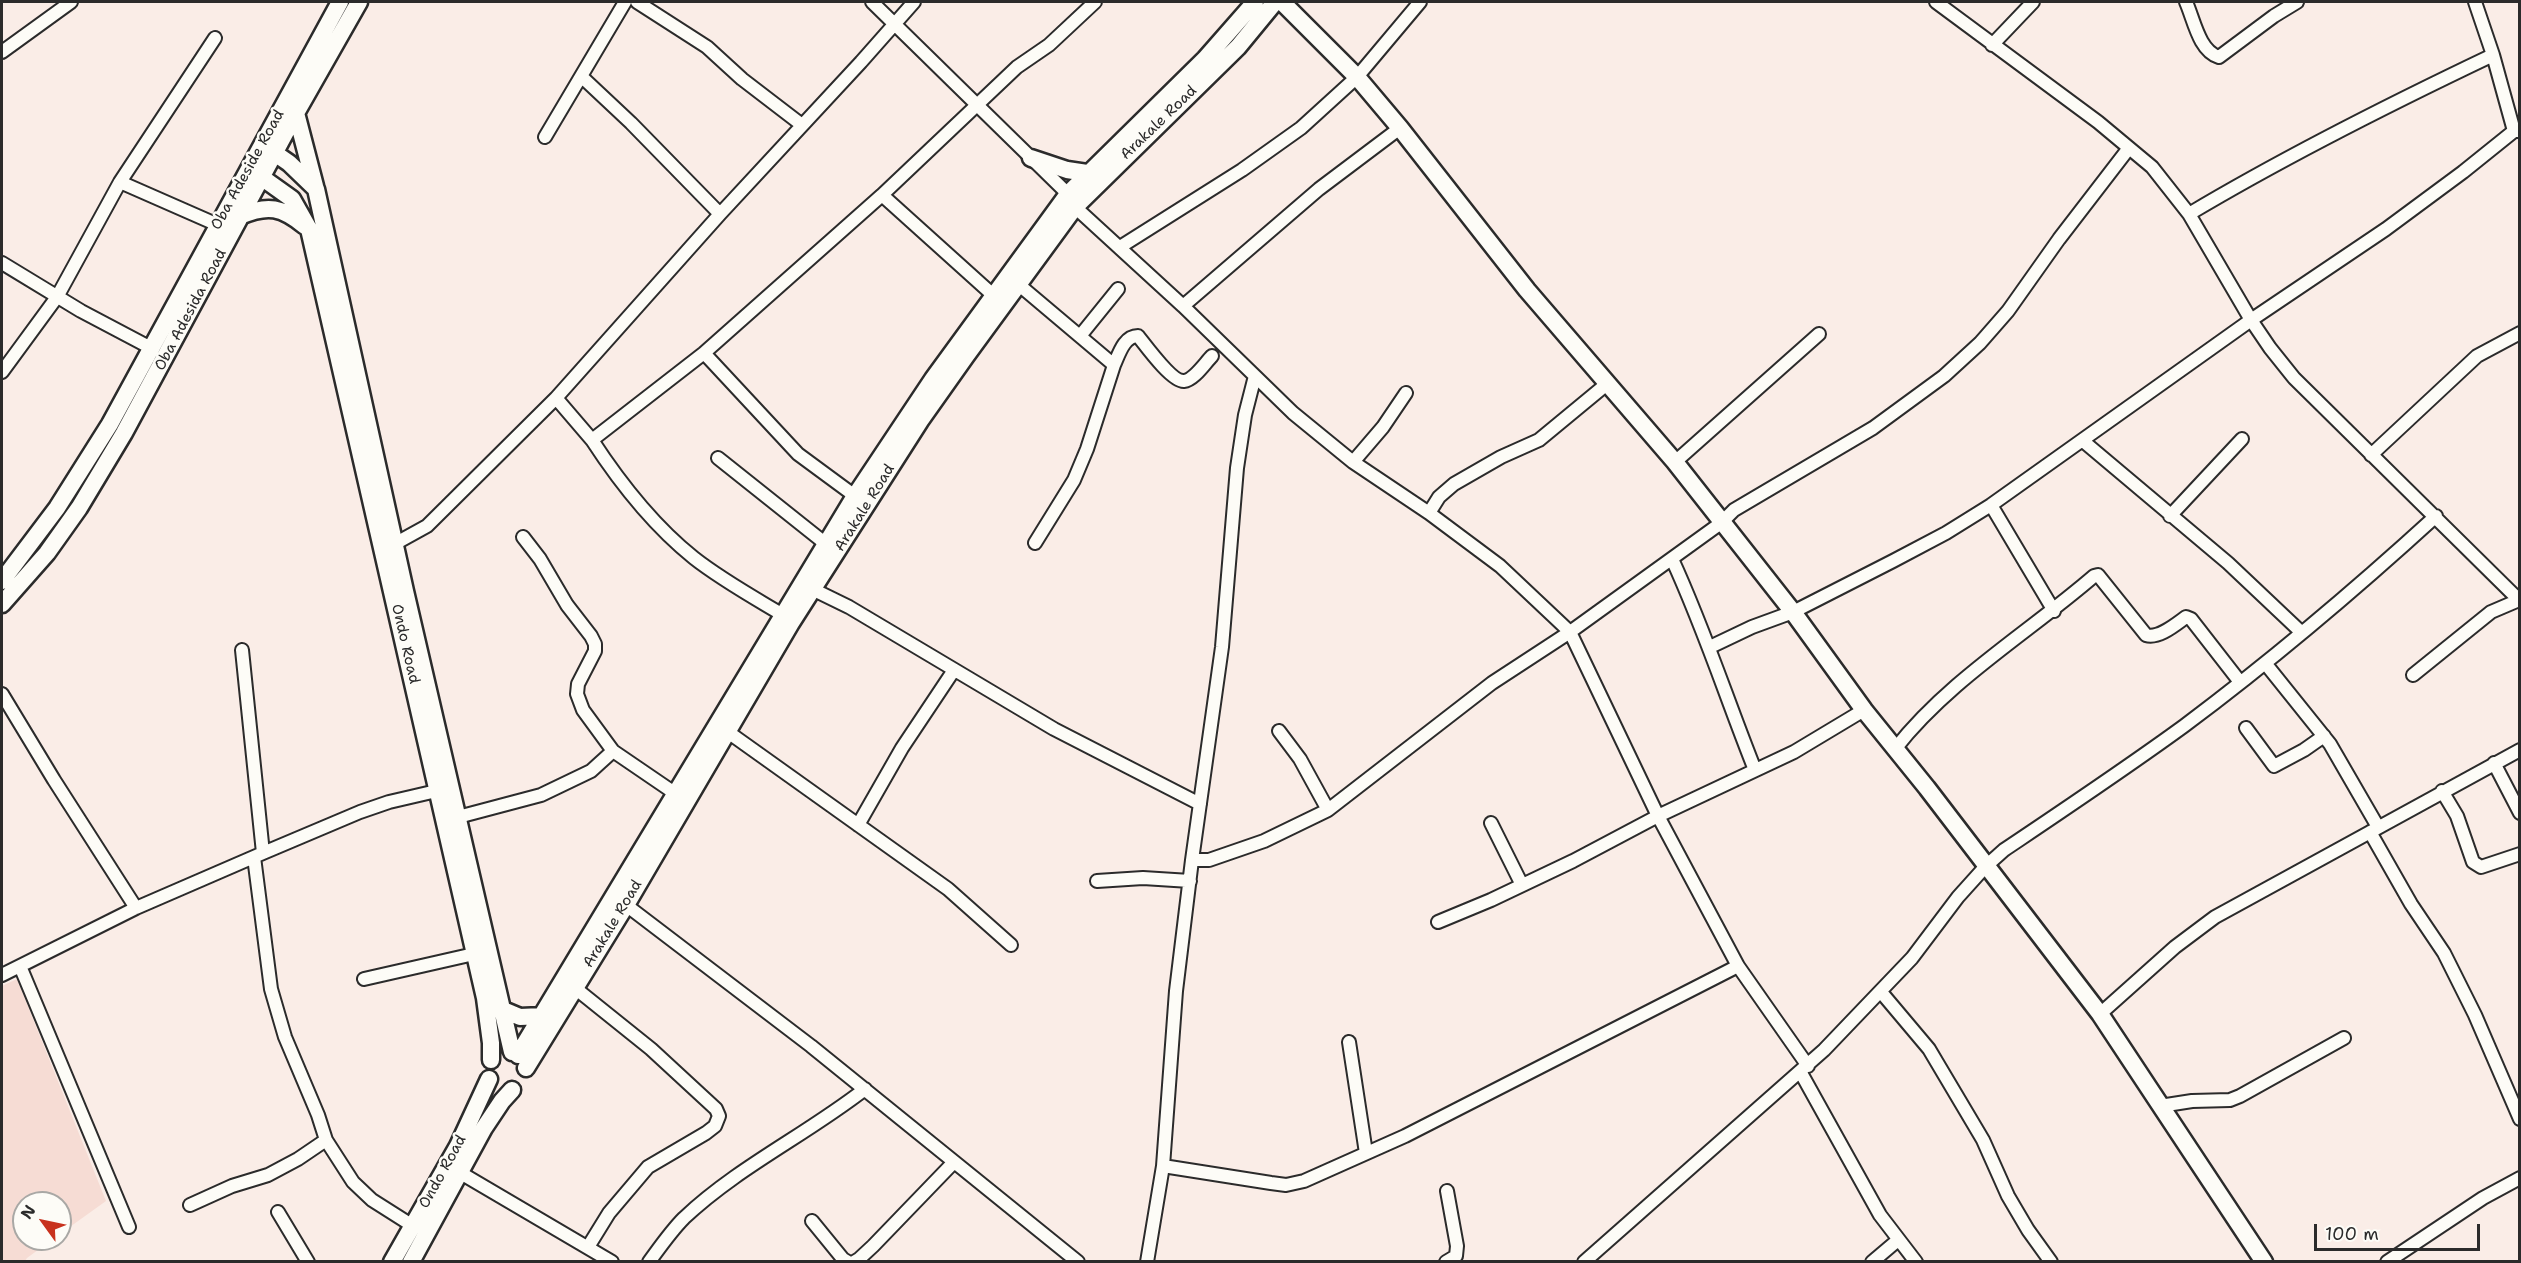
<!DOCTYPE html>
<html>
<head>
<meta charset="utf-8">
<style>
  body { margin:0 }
  #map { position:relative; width:2521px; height:1263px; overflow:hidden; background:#faede7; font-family:"Shantell Sans",sans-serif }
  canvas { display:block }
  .frame { position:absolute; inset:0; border:3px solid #2b2b2b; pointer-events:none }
  .north { position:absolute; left:12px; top:1191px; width:60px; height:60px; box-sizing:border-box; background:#fdfcf7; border:2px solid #a9a8a5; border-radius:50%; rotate:303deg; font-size:16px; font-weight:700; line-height:24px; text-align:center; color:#2b2b2b }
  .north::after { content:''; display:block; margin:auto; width:21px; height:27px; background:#c8321e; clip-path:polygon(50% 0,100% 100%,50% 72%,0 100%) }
  .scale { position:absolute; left:2314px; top:1224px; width:166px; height:27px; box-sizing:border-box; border:3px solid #2b2b2b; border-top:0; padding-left:8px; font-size:18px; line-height:21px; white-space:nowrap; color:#2b2b2b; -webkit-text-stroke:4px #fdfcf7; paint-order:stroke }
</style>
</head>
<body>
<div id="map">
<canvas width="2521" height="1263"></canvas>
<div class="frame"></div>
<div class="north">N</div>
<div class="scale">100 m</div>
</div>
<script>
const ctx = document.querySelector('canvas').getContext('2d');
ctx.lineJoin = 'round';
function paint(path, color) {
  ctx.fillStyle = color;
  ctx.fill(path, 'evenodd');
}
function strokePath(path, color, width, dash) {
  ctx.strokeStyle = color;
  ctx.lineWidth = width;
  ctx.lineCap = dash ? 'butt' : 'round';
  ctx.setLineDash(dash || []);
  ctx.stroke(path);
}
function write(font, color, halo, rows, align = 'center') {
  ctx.font = font + ' "Shantell Sans",sans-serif';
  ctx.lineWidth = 5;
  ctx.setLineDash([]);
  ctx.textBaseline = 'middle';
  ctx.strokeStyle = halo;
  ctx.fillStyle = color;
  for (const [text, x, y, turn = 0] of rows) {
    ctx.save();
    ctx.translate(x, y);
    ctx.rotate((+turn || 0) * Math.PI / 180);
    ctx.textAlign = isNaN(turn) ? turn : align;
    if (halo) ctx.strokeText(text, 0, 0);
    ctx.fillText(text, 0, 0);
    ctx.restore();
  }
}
paint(new Path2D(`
  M17,979L106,1201L60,1234V1203H24V1239H53L27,1258L25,1261H2V986Z`), '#f6dcd4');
const minor = new Path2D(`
  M637,2L707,47L742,79L802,125
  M872,2L1068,194
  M1936,2L2098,122L2152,167L2189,214L2251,320L2270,348L2294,378L2520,601
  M2186,2C2194,20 2199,51 2219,57L2274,16L2297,2
  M2475,2L2493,55L2514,131
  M1992,45L2033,2
  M2,52L71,2
  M582,77L631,123L720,214
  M545,137L625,2
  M120,182L218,225
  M1075,207L1183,306L1255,376L1245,415L1237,468L1222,647L1192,860L1176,991L1163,1166L1147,1262
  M2189,214C2288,155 2390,104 2493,55
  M1120,247L1242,170L1301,128L1357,77L1420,2
  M2,263L81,311L153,349
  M1018,284L1114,365L1087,449L1074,480L1035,543
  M993,295L882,195L1017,67L1049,45L1095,2
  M1183,306L1319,189L1400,128
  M1080,336L1118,289
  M704,353L798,454L855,496
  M1114,365C1119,354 1124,336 1138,336C1146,346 1172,382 1184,381C1194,380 1205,363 1212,356
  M2,372L57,297L120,182L215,38
  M592,440L556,398L720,214L861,62L914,2
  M2083,441L2228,563L2301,632
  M2371,455L2477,356L2520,333
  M718,458L826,544
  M1353,462L1383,427L1406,393
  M1675,462L1819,334
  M1991,505L2054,611
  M1429,513L1439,497L1454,484L1501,457L1539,440L1608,383
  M2170,516L2242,439
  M523,537L540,559L567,605L591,636L595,644V651L578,684L577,694L583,710L613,751L676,794
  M389,547L427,526L556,398
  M1672,559C1704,628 1727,700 1755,770
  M806,586L849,607L1054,729L1200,804
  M783,615C753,597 722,580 694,558C654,526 620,483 592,440L704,353L882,195
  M1710,647L1752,627L1793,612L1893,561L1946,533L1991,505L2251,320L2386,229L2463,172L2514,131H2520
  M242,650L263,853
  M2265,663L2330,744L2378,827
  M2413,675L2491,612L2519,600
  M2,694L54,780L136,908
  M2246,728L2274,766L2304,750L2324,736
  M1279,731L1300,759L1328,810
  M728,732L948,889L1011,945
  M1895,749C1949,680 2028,633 2094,576L2098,575L2146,635C2159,639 2176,624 2186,617L2191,619L2240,682
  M2494,763L2520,813
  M2442,791L2457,816L2473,862L2481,867L2520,854
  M458,817L541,795L591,771L613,751
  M1491,823L1522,885
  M858,825L902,748L954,670
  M2370,832L2411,904L2444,953L2475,1015L2520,1119
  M254,857L271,989L285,1037L318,1115L326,1140L353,1182L372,1200L413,1226
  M1192,860H1209L1264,841L1328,810L1492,683L1570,632L1500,566L1429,513L1353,462L1293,413L1255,376
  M1097,881L1143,878L1190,881
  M626,905L811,1046L1078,1262
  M1438,922L1491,900L1573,861L1658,816L1794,752L1864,710
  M20,966L129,1227
  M2,975L136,908L263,853L360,812L389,802L445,789
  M364,979L474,954
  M575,988L651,1049L716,1109L719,1116L715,1126L706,1133L648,1167L609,1213L588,1247
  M1881,992L1929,1049L1983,1140L2008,1196L2028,1230L2051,1262
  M2100,1014L2175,947L2215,917L2520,750
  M1349,1042L1366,1153
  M1808,1066L1738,966L1658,816L1570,632L1721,523L1734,510L1873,428L1944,376L1980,343L2008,311L2059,239L2129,148
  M1801,1073L1880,1215L1916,1262
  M2160,1106L2192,1101L2230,1100L2240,1096L2344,1038
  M1163,1166L1271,1183L1286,1185L1304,1181L1405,1136L1738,966
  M459,1172L612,1262
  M190,1205L232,1186L268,1175L298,1159L326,1140
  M278,1212L308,1262
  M812,1221L843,1259L848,1262
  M649,1262C660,1247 671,1231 684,1218C738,1167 806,1135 865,1089
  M854,1262L859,1259L873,1246L954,1162
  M1446,1262L1456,1256L1457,1246L1447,1191
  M1584,1262L1824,1050L1912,958L1958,897L1985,867L2004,850C2065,809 2125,769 2184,726C2271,661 2355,590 2436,516
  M1872,1262L1898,1240
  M2387,1262L2483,1198L2520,1178`);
const major = new Path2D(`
  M1282,2L1357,77L1400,128L1527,290L1675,462L1793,612L1864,710L1927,788L2100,1014L2264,1262
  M296,113L315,186
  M263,145L289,163L316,189L405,591L512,1052
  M1031,158L1067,170L1087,173
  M250,169L292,199L309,229L485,998L491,1043V1060
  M240,216C268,204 282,207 305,226
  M2,581L57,508L110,424L340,2
  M2,604L47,553L79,508L124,433L296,113L359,2
  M501,1009L520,1017L543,1016
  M518,1055L855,496L933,379L1068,194L1205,59L1255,2
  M526,1068L626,905L791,623L920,421L966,356L1075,207L1238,47L1275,2
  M392,1262L458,1146L489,1079
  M411,1262L484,1128L502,1101L512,1090`);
strokePath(minor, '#2b2b2b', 16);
strokePath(major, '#2b2b2b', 21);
strokePath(minor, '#fdfcf7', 12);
strokePath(major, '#fdfcf7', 16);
write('15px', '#2b2b2b', '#fdfcf7', [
  ["Arakale Road",1159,123,-44],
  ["Oba Adeside Road",248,170,-61],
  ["Oba Adesida Road",191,310,-62],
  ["Arakale Road",865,508,-58],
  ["Ondo Road",405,644,77],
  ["Arakale Road",613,924,-59],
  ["Ondo Road",443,1172,-61]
]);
</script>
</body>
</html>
